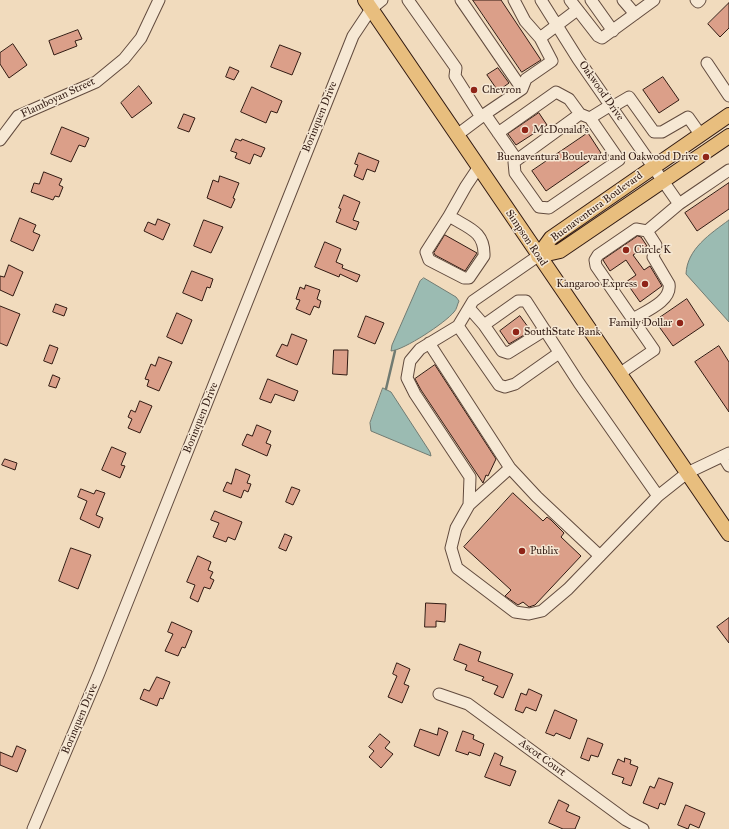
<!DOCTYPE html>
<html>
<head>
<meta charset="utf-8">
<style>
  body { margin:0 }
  canvas { display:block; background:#f1dbbd }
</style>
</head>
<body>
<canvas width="729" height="829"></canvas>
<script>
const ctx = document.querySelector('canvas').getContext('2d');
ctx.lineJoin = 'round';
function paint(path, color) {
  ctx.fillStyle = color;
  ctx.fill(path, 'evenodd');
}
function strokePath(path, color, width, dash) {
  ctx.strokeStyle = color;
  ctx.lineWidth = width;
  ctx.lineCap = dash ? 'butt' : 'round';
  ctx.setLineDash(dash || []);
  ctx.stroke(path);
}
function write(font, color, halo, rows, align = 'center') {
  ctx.font = font + ' "IM FELL Great Primer",serif';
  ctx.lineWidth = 3;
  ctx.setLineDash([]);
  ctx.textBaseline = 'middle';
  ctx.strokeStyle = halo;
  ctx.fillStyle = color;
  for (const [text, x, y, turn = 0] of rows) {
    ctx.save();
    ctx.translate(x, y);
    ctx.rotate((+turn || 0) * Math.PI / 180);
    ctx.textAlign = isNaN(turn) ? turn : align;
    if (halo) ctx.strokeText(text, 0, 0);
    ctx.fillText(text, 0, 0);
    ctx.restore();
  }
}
const water = new Path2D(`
  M729,220V322L686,274C687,249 710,234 729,220Z
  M424,278L456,297L459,301C457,305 457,309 454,312C445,323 404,350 391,351L392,345L420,281Z
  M383,388L391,392L430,452L431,456L371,431L370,423Z`);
paint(water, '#9bbbb2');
strokePath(water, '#717b72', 1);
strokePath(new Path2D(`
  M386,389L395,351`), '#717b72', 2.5);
const building = new Path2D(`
  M473,0H501L541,60L522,72Z
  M729,3V28L720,37L708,24Z
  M78,30L82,39L75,41L77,46L54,55L49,41Z
  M13,44L27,65L9,78L0,64V53Z
  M280,45L301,53L292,75L271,67Z
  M230,67L239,71L234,80L226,77Z
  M498,68L509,83L498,91L487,75Z
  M663,77L679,100L659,113L643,90Z
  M139,86L152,103L132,118L121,103Z
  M252,87L282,101L277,113L271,111L266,123L241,112Z
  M539,113L547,125L516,145L508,134Z
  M184,114L195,118L189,132L178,128Z
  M62,127L89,138L85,147L79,145L71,162L51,154Z
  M588,133L601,153L546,191L532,171Z
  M236,139L241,141L242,139L265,148L261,157L254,154L250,164L235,158L237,153L231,151Z
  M359,153L379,161L375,172L367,169L363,180L354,176L358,165L355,164Z
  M44,172L62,179L59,185L63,187L59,197L55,196L53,200L31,192L34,183L39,184Z
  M220,176L239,183L233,198L235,199L231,208L207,198L213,180L218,182Z
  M729,183V209L697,231L685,213Z
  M344,195L360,202L353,220L359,222L356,230L336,222L341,209L339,208Z
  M20,218L36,225L33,232L40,235L33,251L11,241Z
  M158,219L170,224L163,240L144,231L148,222L155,225Z
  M204,220L223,227L211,253L194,246Z
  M445,235L477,253L465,271L435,255L434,253Z
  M638,236L641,237L647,246L633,255L644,270L650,266L662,286L640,302L626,282L636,275L626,260L610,271L603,260Z
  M325,242L341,249L336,262L343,265L342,268L360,275L357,282L340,274L339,277L315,267Z
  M9,265L23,272L13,296L0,290V276L4,277Z
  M192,271L213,279L210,288L207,287L202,301L183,293Z
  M306,285L320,290L317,299L321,301L319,308L314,306L310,315L296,309L300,300L296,299L300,287L304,289Z
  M687,299L704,325L673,346L655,321Z
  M56,304L67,308L64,316L53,312Z
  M0,306L20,314L7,346L0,343Z
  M177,313L192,320L182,344L167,337Z
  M366,316L384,323L375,344L358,337Z
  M520,316L531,331L509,344L500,331Z
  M292,334L307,340L297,365L276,356L282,344L287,346Z
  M50,345L58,348L52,364L44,361Z
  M719,346L729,362V412L695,362Z
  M334,350H348L347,375L333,374Z
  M159,357L172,362L159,391L147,386L149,380L145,379L151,364L155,366Z
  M435,365L496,459L488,476L486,475L483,483L421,390L415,379Z
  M53,375L60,378L56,388L49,386Z
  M268,379L298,391L294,401L275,394L271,403L260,399Z
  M140,401L152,406L140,433L128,428L132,419L128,417L131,410L135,412Z
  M257,425L271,431L266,443L271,445L267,456L242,445L247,434L252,436Z
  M112,447L126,453L121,465L125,466L120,478L102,470Z
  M5,459L17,463L15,470L2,465Z
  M236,469L250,475L247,483L251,484L248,492L244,490L241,498L223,491L227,482L231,484Z
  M292,487L300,490L293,505L286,502Z
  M81,489L94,494L96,490L105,493L96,515L103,518L99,528L80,519L87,501L78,497Z
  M513,493L543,521L547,517L551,520L564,533L561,537L581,556L535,605L529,607L523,602L518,605L505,596L511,590L464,547Z
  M215,511L242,522L235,540L228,537L226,542L213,537L219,523L211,520Z
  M285,534L292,537L286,551L279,548Z
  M71,548L91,555L78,589L59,581Z
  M198,556L211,562L208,570L213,572L210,578L214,580L210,589L204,587L198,602L190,598L195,585L187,582Z
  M426,603L446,604L445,622L436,621V627H425Z
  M729,618V643L717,627Z
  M172,622L192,631L185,648L182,647L178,656L165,651L173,634L168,632Z
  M460,644L481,652L478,661L513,674L503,698L494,694L498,686L482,680L484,677L465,670L467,665L454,660Z
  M397,663L410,669L404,684L409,686L402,703L388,697L397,676L393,674Z
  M157,677L170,682L163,699L160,698L157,706L140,699L144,689L149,691Z
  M529,689L542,695L536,711L526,707L523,713L515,710L521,693L526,695Z
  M555,710L577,720L570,739L556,733L554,736L546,733Z
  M439,728L448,732L439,756L414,746L420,729L437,735Z
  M463,731L474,735L473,739L484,744L480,756L469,752L468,755L456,751Z
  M380,734L390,742L385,748L393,754L381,768L369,757L374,751L369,747Z
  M588,738L603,744L598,757L591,755L589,761L581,758Z
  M17,746L26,750L17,772L0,765V752L12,757Z
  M495,753L503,757L500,765L516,771L510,786L485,777Z
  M625,758L631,760L630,764L638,767L631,786L622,783L624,778L612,774L618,759L624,762Z
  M659,778L673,783L665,805L660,803L658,809L643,803L650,786L654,788Z
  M559,800L569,805L566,811L580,817L575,829H563L549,823Z
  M686,805L705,813L699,828L690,824L688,829L678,825Z`);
paint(building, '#db9f89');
strokePath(building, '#321b13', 1);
const minor = new Path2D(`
  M408,0L456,68L455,76L481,117
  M461,0L522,89
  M514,0L525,21L540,38
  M541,0L578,59L679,204L647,231L636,229L598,255L595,260L596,266L654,350L619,374
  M570,0L598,36L602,38L654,0
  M591,0L613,31
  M623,0L635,14
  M696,0L698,2L700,0
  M707,63L729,96
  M612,107L629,97L654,132H662L688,117L700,134
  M580,114L514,162L515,173L539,207L549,208L619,160L590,118
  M498,133L556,92L569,99L580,114L590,118L611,105
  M457,135L485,114
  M0,140L18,116L96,82L124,59L141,38L159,0
  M517,160L485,114L522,89L526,79L552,61L540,38L577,10
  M679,204L729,170
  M449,216L426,252L429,260L464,278H469L484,256C485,231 468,228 449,216L466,186L478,168
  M538,256L473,301L458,326L420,349L410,361L407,378L415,394L470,477L469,505L456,528L451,548L457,568L515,612L529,614L542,611L568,589L658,496L687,473L729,453
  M469,308L484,325L518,301H526L579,383L658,496
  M633,319C646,311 672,301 669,284L653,257L656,245L647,231
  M484,325L502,351L508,353L545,330
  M458,326L499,385L505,387L515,384L559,353
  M429,343L510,468L537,497L600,556
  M723,456L729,466
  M469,505L510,468
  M439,694L468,704L626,820L643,829
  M33,829L99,673L353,36L371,9L382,0`);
const major = new Path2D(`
  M365,0L729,534
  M538,256L551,238L729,115
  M538,256L560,251L729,136`);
strokePath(minor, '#624b3e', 13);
strokePath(major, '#321b13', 16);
strokePath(minor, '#f6e8d4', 11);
strokePath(major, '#e8be7e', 14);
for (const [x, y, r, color] of [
  [474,90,4,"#8f2418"],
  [525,130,4,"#8f2418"],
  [706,157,4,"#8f2418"],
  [626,250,4,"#8f2418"],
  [645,284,4,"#8f2418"],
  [680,323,4,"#8f2418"],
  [516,332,4,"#8f2418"],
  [522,551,4,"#8f2418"]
]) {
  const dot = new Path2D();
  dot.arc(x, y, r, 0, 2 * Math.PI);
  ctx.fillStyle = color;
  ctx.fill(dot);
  strokePath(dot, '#f6e8d4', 1.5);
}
write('11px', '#321b13', '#f6e8d4', [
  ["Chevron",482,90],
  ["McDonald's",533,130],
  ["Buenaventura Boulevard and Oakwood Drive",698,157,"right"],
  ["Circle K",634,250],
  ["Kangaroo Express",637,284,"right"],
  ["Family Dollar",672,323,"right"],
  ["SouthState Bank",524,332],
  ["Publix",530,551]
], 'left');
write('11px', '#321b13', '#f6e8d4', [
  ["Oakwood Drive",601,91,55],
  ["Flamboyan Street",58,98,-25],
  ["Borinquen Drive",320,117,-68],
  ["Buenaventura Boulevard",597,207,-36],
  ["Simpson Road",526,238,56],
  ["Borinquen Drive",201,418,-68],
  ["Borinquen Drive",80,719,-67],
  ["Ascot Court",542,758,36]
]);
</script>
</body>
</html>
